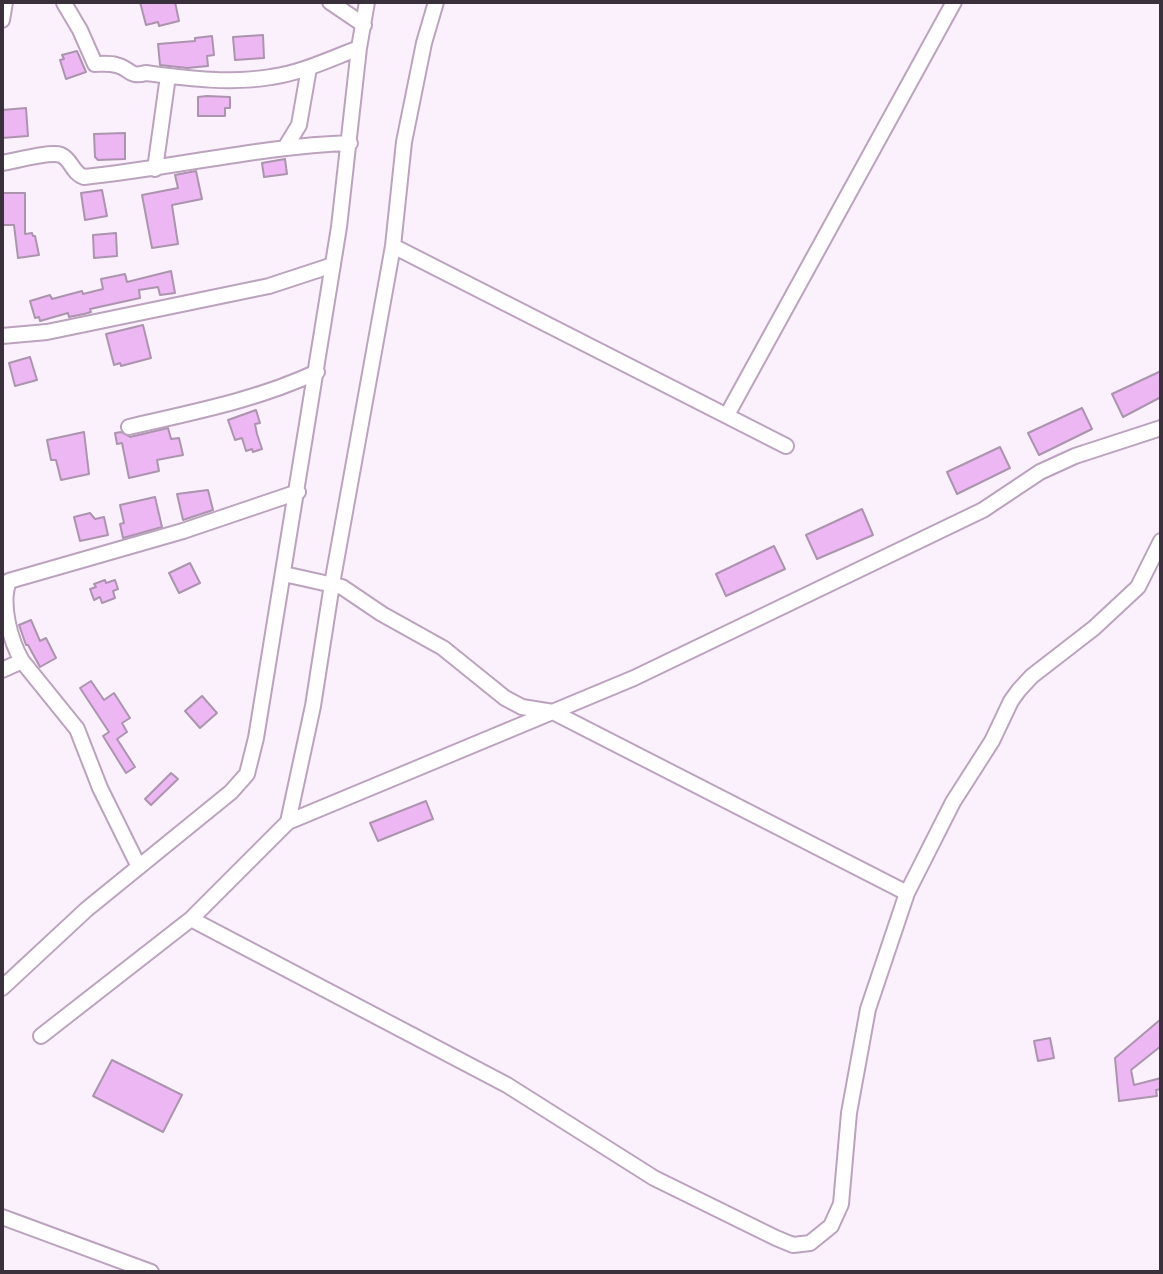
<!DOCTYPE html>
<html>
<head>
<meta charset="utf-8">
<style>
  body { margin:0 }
  #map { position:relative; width:1163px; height:1274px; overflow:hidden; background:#fbf1fc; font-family:Ubuntu,sans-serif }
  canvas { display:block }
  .frame { position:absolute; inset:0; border:4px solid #3a303b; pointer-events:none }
</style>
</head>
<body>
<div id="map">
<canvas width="1163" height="1274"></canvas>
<div class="frame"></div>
</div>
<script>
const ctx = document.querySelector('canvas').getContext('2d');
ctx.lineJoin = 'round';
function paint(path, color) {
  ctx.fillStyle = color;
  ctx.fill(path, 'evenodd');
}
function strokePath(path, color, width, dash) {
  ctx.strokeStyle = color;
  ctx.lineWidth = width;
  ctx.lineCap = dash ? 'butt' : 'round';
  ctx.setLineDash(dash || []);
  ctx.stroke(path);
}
const building = new Path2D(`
  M140,2H175L179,21L159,26L158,22L146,25Z
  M263,35L264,58L235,60L233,37Z
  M212,36L214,55L207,56L208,66L187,68L160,65L158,44L195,41V38Z
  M77,51L86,72L66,79L60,60L64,59L62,55Z
  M207,96L230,97V108H225V116H198V97Z
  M26,108L28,136L2,138V110Z
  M125,133V159L98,160L95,157L94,134Z
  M285,159L287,174L264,177L262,163Z
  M196,171L202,199L172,205L178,244L152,248L142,195L178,188L175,175Z
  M102,190L107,216L85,220L81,193Z
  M2,193H25V234L32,233L33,236H35L39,255L18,258L14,225H2Z
  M116,233L117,256L94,258L93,235Z
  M171,271L175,293L160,295L158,287L139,290L140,298L90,309L91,312L84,314L69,317L68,313L40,321L39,317L35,318L30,301L50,295L52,299L82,291L83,294L103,289L101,279L125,274L127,282Z
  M143,325L151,358L121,366L120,363L114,365L106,334Z
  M30,357L37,380L15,386L9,363Z
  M1161,371V397L1123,417L1112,394Z
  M1082,408L1092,429L1039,455L1028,433Z
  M256,410L260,423L255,424L257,434L262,449L253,452L252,449L246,451L242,438L235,440L228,420Z
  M168,428L171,439L179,438L183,455L157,460L159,471L129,478L122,443L117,444L115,433L121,432L130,437Z
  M84,432L89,474L61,480L56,460H51L47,440Z
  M1000,447L1010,468L957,494L947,472Z
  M208,490L213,510L183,520L177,494Z
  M155,497L162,527L123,538L120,524L124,523L120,505Z
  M862,509L873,535L817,559L806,535Z
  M90,513L95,519L104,517L108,535L80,541L74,517Z
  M774,546L785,569L726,596L716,574Z
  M190,563L200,583L179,593L169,573Z
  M105,580L106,583L115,580L118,589L113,591L115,598L102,603L100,597L94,600L90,589L96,587L94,584Z
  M31,620L40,641L46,638L56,658L40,667L28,645H26L19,625Z
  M91,681L104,700L114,693L130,718L122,723L127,732L117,739L135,767L126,773L103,736L109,732L80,688Z
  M202,696L217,713L200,728L185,711Z
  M171,773L178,779L151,805L145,799Z
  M426,801L433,819L378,841L370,823Z
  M1161,1019V1046L1131,1070L1134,1085L1161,1078V1089L1156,1090L1157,1096L1119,1101L1115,1058Z
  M1050,1038L1054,1058L1038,1061L1034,1041Z
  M112,1060L182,1095L163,1132L93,1096Z`);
paint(building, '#ecb7f2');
strokePath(building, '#ac94af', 2);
const minor = new Path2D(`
  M330,2L364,25
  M64,3L80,30L95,64C102,64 109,63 116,65C131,68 128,78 146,73C186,78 230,84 271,77C301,73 330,59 359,48
  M2,20L5,2
  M285,148L299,125L309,68
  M2,163C15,161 50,151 61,155C72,160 72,173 84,177C173,168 261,146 350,143
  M155,169L168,76
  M393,246L786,446
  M2,336L47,332L269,286L333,265
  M727,415L954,2
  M129,427C193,412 257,400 317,372
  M284,574L342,587L382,614L443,648L505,698L522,707L553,712L907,893
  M2,670L22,661
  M288,822L634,678L983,510L1040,472L1075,456L1161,428
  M139,867L100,788L77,729L22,661C10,640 0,603 9,581L183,531L298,492
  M191,919L507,1085L654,1178L776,1238L793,1245L810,1243L831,1226L841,1204L849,1113L868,1009L907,893L953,802L992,741L1011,701L1019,690L1032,676L1094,628L1138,587L1161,541
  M2,988L87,909L231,792L247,774L256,738L339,227L359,48L367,2
  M41,1036L191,919L288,822L313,706L332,584L393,246L404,142L424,43L436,2
  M2,1217L151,1272`);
strokePath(minor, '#bba3be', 18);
strokePath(minor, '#fff', 14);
</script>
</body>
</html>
